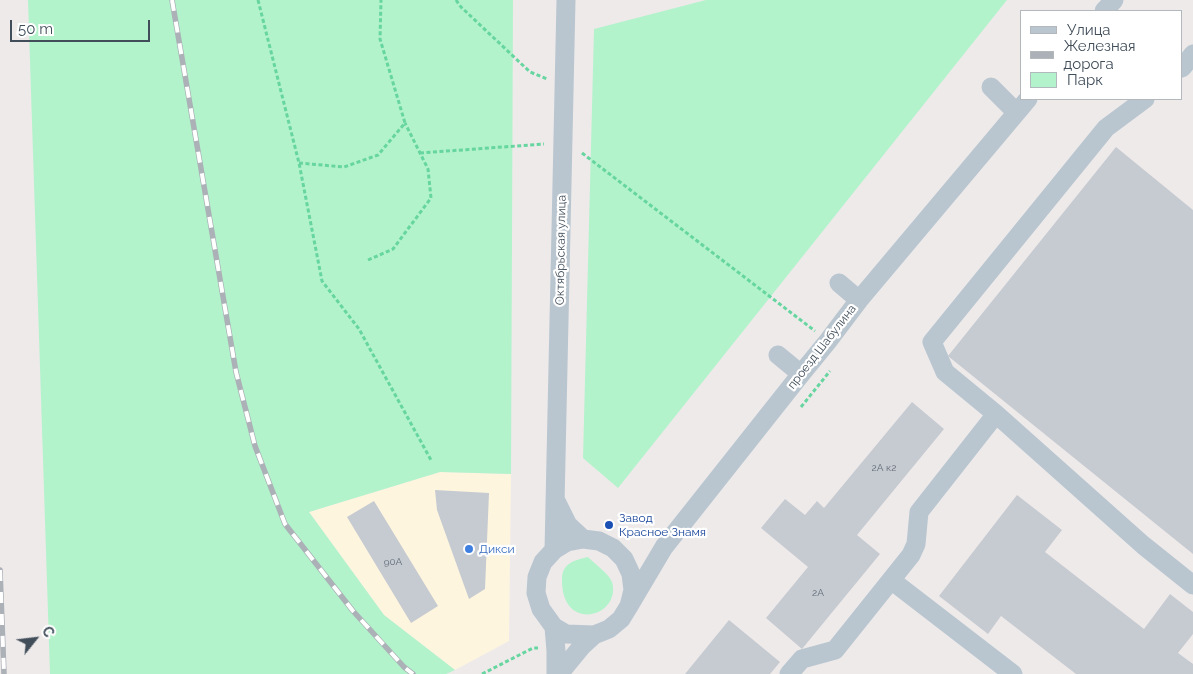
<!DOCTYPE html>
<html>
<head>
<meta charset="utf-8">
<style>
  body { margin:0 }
  #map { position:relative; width:1193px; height:674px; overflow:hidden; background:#eeeaea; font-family:Raleway,sans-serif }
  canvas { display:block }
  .legend { position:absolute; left:1020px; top:10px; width:162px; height:90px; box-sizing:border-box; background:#fff; border:1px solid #b3b8bd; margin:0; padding:6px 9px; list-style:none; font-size:15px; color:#414e5a }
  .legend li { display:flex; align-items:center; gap:10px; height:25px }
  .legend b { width:25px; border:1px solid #b3b8bd }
  .north { position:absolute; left:10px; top:614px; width:50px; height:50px; -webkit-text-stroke:4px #fff; paint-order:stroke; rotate:61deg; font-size:14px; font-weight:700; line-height:20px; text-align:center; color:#414e5a }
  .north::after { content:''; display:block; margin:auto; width:18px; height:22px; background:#414e5a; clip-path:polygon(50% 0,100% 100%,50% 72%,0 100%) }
  .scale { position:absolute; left:10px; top:20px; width:140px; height:22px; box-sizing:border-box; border:2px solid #414e5a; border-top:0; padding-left:6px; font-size:15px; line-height:18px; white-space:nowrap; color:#414e5a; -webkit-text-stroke:4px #fff; paint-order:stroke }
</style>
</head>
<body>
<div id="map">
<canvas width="1193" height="674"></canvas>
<ul class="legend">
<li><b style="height:6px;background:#b9c6d0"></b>Улица</li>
<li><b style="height:6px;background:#acb0b7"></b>Железная дорога</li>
<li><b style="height:14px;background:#b2f3cb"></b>Парк</li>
</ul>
<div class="north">С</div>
<div class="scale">50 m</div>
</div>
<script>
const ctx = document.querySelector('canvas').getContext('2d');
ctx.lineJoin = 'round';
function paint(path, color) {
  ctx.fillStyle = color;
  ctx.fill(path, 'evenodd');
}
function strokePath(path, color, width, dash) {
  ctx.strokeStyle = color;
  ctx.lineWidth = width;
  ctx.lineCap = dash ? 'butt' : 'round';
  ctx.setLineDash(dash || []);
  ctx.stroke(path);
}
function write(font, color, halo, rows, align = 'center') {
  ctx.font = font + ' Raleway,sans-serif';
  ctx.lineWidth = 4.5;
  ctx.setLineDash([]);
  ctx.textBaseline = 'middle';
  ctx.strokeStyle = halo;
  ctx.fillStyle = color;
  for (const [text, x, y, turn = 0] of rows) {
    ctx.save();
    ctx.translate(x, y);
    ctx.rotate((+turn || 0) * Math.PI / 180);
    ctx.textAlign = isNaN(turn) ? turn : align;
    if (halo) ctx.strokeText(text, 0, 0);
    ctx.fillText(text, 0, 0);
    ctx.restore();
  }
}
paint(new Path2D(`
  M440,472L511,474L509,641L455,670L384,615L309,512Z`), '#fef5df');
paint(new Path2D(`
  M28,0H513L511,474L440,472L309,512L384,615L455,670L446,674H50Z
  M706,0H1007L618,488L583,458L594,29Z
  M588,557C594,563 610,575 612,582C622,617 561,634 562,579C562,563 575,560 588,557Z`), '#b2f3cb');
paint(new Path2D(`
  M1116,147L1193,210V554L948,356Z
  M912,402L944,429L857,535L880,554L802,649L766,618L808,567L761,528L785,499L805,515L817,501L824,508Z
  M435,490L489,493L485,589L469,599L437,510Z
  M1017,495L1062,530L1045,552L1144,629L1170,594L1193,612V634L1178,653L1193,664V674H1076L1001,616L988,634L939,596Z
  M374,501L438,606L411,623L347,517Z
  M729,620L780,662L770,674H685Z`), '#c6cad1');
strokePath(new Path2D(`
  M258,0L299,163L322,281L359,329L431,460
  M456,0L461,7L530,72L547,79
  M420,153L544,144
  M582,153L815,331
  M299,163L344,167L378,155L405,123L380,39L381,0
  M368,260L393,249L431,198L428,169L405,123
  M801,407L830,371
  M482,674L533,648H538`), '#66d59f', 3, [4, 2.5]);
strokePath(new Path2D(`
  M1104,11L1114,0
  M1182,68L1193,54
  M991,87L1016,112
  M839,283L859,300
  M778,355L801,374
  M996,414L1143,545L1193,585
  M556,501L568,525L583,539
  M554,550L566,0
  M891,580L1013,674
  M629,606L633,590L631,574L624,559L613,548L599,541L583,539L567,542L554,550L543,562L537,577L536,593L541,609L554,627L566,634L594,635L609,629L621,619L629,606L664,547L801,374L828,341L859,300L1028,99
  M554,627L556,651V674
  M559,674L582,646L594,635
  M789,674L802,659L835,650L911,555L916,544L919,512L996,414L945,372L932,342L1106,128L1145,99`), '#b9c6d0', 19);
const rail = new Path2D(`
  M172,0L236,372L255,446L285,524L353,611L404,667L413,674
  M0,570L4,674`);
strokePath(rail, '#acb0b7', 5.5);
strokePath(rail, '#fff', 4, [11]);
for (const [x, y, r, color] of [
  [609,525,5,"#1a4fb4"],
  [469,549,5,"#3f7fe0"]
]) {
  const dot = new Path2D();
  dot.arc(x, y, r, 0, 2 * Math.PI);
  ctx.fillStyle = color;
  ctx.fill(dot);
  strokePath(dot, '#fff', 2);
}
write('10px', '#626d78', null, [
  ["2А к2",884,468],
  ["90А",393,562],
  ["2А",818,593]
]);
write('12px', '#414e5a', '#fff', [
  ["Октябрьская улица",561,250,-89],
  ["проезд Шабулина",822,347,-52]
]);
write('12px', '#164399', '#fff', [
  ["Завод",619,518],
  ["Красное Знамя",619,532]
], 'left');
write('12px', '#366cbe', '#fff', [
  ["Дикси",479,549]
], 'left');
</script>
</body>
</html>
